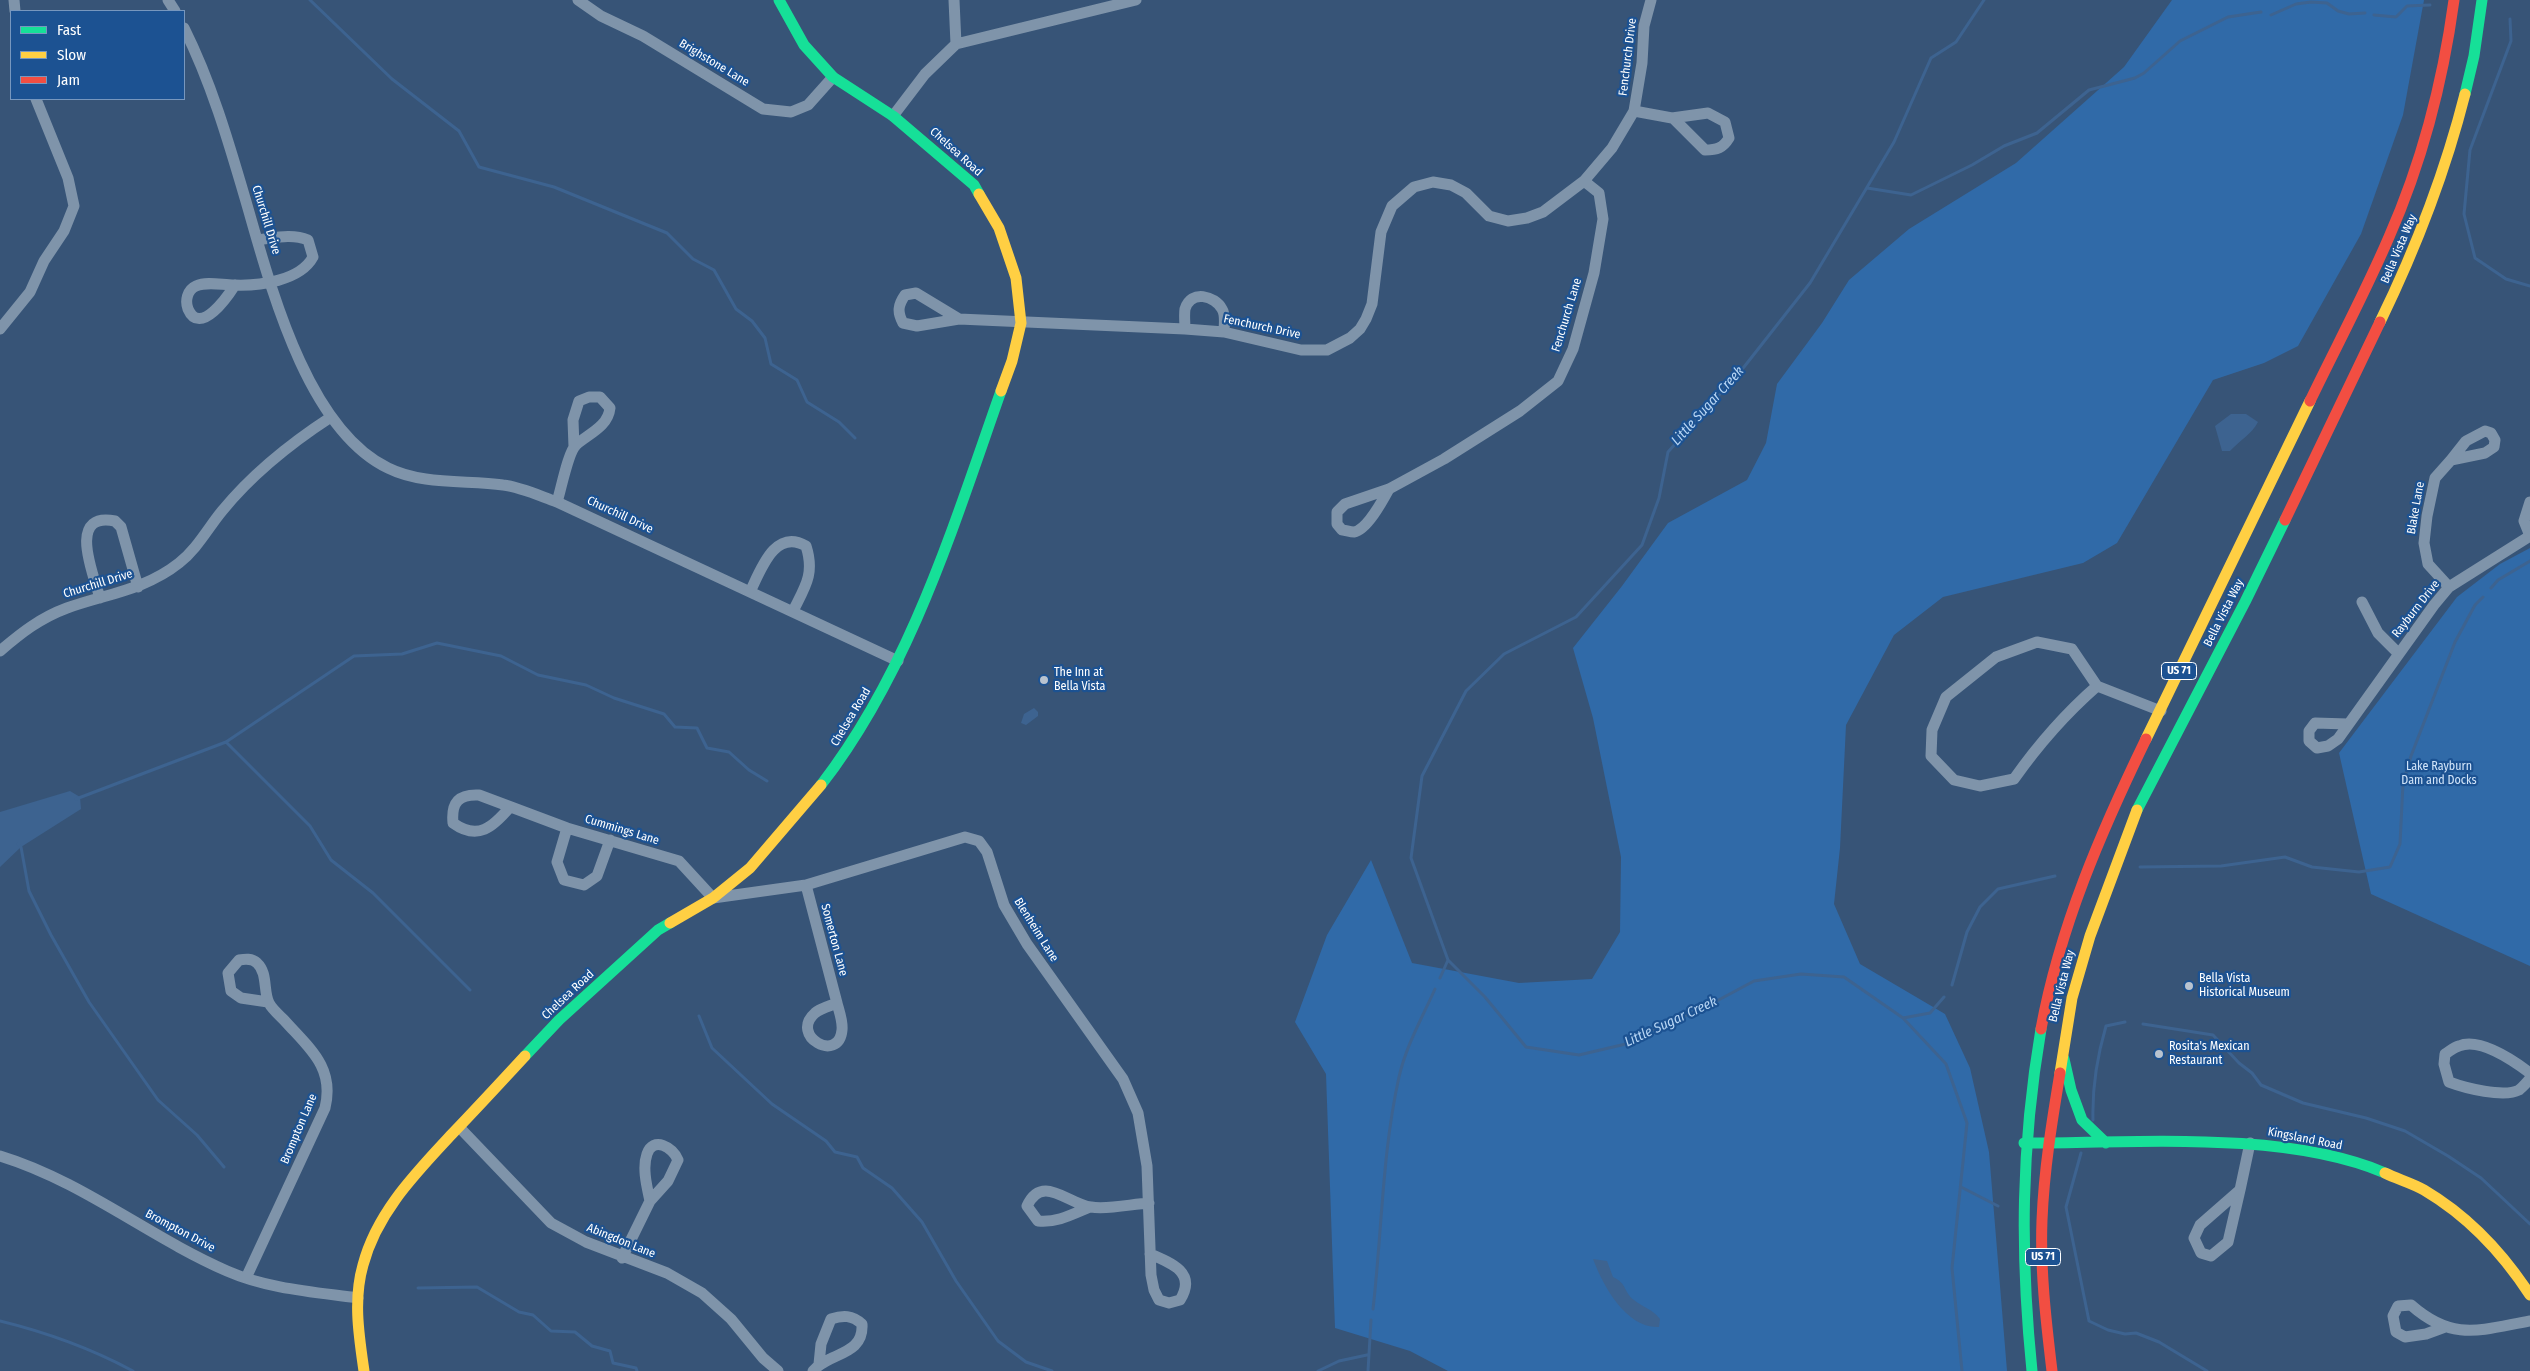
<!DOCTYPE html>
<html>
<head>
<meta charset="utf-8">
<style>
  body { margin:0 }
  #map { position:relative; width:2530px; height:1371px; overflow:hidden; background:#375477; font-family:"Fira Sans Condensed",sans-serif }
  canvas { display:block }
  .legend { position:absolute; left:10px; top:10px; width:175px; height:90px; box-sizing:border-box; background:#1c5292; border:1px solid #7797be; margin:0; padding:6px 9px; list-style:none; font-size:15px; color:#fff }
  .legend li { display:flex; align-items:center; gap:10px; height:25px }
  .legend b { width:25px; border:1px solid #7797be }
</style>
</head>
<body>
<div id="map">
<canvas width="2530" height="1371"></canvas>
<ul class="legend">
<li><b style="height:6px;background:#16e098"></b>Fast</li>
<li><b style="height:6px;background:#ffcf43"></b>Slow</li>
<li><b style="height:6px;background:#f24e42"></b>Jam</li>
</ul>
</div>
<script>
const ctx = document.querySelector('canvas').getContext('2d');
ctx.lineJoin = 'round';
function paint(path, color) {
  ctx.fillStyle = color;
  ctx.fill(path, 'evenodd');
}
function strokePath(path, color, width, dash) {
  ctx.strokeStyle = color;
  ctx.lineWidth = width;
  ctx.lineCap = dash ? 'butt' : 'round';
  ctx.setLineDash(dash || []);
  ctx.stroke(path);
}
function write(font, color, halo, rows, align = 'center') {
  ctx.font = font + ' "Fira Sans Condensed",sans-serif';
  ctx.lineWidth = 4.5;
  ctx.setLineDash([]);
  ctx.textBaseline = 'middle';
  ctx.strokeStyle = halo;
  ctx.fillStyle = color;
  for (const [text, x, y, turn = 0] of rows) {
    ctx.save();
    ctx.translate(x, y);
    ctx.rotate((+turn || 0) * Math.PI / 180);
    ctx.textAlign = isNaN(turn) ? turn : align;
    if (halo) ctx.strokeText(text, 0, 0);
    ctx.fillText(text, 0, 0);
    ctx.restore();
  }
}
paint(new Path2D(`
  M2172,0H2424L2403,115L2361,234L2298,346L2264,363L2213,380L2117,543L2083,563L1943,597L1894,635L1846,725L1840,848L1834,904L1860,964L1945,1014L1970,1068L1989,1152L2007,1371H1448L1410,1351L1335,1328L1326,1074L1295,1022L1327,935L1371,860L1412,963L1519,983L1592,979L1620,932L1621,857L1593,718L1573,648L1622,586L1668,523L1747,480L1766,443L1777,384L1822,323L1849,280L1909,229L2016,163L2124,67Z
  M2530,548V966L2371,894L2339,753L2457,597L2500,564Z`), '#306aa8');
paint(new Path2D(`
  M2231,414H2246L2258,422C2252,434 2239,441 2230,451H2222L2215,426Z
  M1034,708L1038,712V716L1026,725L1021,723L1024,714Z
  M70,791L80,797L81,809L21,847L0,867V812Z
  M1593,1259L1607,1261L1613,1277C1627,1283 1624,1293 1634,1300C1644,1308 1651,1308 1660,1319L1659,1327C1627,1329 1603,1286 1593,1259Z`), '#3d6390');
strokePath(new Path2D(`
  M310,0L392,79L459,131L479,167L554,187L667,233L693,259L714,270L736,309L752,321L765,338L771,364L797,380L807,402L839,422L855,438
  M2271,15L2296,4L2311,2L2327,3L2338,11L2349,14L2365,13
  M2374,15L2396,17L2407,6L2430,5
  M2510,19L2511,41L2470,150L2464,214L2475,258L2506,279L2530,286
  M1867,188L1911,195L1972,165L2004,146L2037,133L2089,90L2135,78L2144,73L2180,41L2228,17L2261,12
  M2491,588L2498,580L2530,561
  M226,742L310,826L331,860L373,893L470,990
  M76,799L226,742L354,656L402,654L437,643L501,656L538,675L586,685L614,698L664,714L675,727L697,728L707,748L729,752L749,770L767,781
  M18,844L21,847L29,891L51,935L89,1002L158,1100L197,1135L224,1167
  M2140,867L2221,866L2285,857L2312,867L2359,872L2390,867L2400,844L2403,783L2411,756L2455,642L2475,605L2483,597
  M1440,978L1448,960
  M1952,985L1967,932L1980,907L1998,889L2055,876
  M699,1016L712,1048L772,1104L826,1141L835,1152L857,1157L863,1168L892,1188L922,1222L956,1281L998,1341L1026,1362L1052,1371
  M1903,1018L1930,1013L1944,997
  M2143,1024L2213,1035L2239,1063L2252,1073L2261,1085L2303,1103L2366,1118L2405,1131L2448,1156L2481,1178L2530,1224
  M2093,1120C2092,1087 2097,1057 2106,1026L2125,1022
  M2081,1153L2066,1207L2089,1321L2108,1330L2125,1334L2136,1333L2159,1342L2207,1371
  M1961,1187L1998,1206
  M418,1288L477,1287L519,1312L533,1315L551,1331L575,1332L592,1346L610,1351L613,1363L636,1368L637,1371
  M1373,1309C1382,1232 1382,1153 1399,1077C1406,1046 1422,1018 1435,989
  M0,1321C45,1332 92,1349 133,1371
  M1318,1371L1339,1361L1367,1355
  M1368,1371L1371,1320
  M1962,1371L1952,1268L1967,1123L1946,1064L1903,1018L1844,977L1801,974L1754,981L1698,1011L1666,1022L1630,1043L1579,1055L1526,1047L1485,997L1448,960L1411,858L1422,776L1466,691L1504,654L1576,617L1642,545L1659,498L1668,452L1744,367L1810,283L1894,142L1931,58L1956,42L1984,0`), '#3d6390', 3);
strokePath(new Path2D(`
  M14,0L15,11
  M168,0L175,11
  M578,0L601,16L643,36L763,109L791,112L808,105L833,77
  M954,0L956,44
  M184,28C211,82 228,140 245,198C269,280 305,428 388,468C422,485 466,480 503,485C521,487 540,496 557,502L898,661
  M1634,111L1672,118H1673L1705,150C1717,150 1723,148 1729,138L1725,122L1708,113L1672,118
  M893,116L925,74L956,44L1136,0
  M235,285C228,296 200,337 188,309C185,301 187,290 196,286C207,281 222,285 234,285C259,286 300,281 313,257L308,240C292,233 274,238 257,240
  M959,319L917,326L903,323C897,312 898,305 905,295L916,293L959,319L1185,329L1224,332L1301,350H1327L1350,338L1360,329L1366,319L1372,304L1381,232L1392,206L1414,187L1433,182L1451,185L1466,193L1489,216L1508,221L1527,218L1543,212L1584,181L1612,148L1634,111L1642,63L1644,26L1651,0
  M0,329L30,292L44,261L64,231L74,206L68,178L36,99
  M1185,329C1185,323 1184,315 1185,309C1191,289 1215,296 1222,309C1226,315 1224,325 1224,332
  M1389,489C1383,500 1367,530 1354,532C1350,532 1345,530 1342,530L1337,524V512L1345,504L1389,489L1444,459L1520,411L1558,381L1573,349L1594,273L1603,219L1599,193L1584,181
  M557,502C561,490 568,452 576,445C588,434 608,427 610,408L600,397H589L579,401L573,420L574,447
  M2530,536L2524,521L2530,502
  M2449,587L2428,564L2424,543L2427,516L2435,478L2451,460L2485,453L2494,447L2495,440L2491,433L2485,431L2466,441L2451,460
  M750,592C761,569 775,528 806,546C815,574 805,587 793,611
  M100,598C94,576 66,511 115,521L121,527L138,587
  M2362,602L2378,633L2399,654
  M2037,642L2072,649L2097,686C2065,714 2038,745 2014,779L1980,786L1954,780L1931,756L1932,730L1946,697L1996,657Z
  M0,651C21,633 40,618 67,608C106,594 145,590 179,563C197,549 208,528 222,511C253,473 291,443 331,417
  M2097,686L2161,711
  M2348,724L2315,723L2309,731V741L2317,748L2328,746L2338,739L2434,605L2449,587L2530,536
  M510,807C493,827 478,841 453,823C451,802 459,794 479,795L567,828L679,861L713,898L806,885L965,837L979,841L987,852L1004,905L1027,944L1123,1079L1138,1113L1147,1166L1151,1275L1154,1290L1159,1300L1169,1303L1180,1300C1197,1273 1172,1263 1150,1254
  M567,828L557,862L564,880L584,885L597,876L610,840
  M806,885L837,1003C830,1006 821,1008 815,1013C789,1036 839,1064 842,1030C843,1021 839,1011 837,1003
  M2530,1073C2514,1061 2480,1037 2459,1046C2454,1047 2450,1051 2445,1054L2444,1064L2449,1082C2465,1088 2504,1098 2519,1090C2523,1087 2527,1082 2530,1079
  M460,1128L551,1223L586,1242L667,1273L702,1293L731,1319L763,1358L778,1371
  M0,1156C82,1181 149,1237 227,1271C268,1289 314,1292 358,1298
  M2240,1190L2228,1242L2211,1256L2201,1253L2194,1238L2200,1225Z
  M2240,1190L2250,1143
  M1090,1207C1073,1214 1057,1223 1038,1221L1027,1206C1042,1173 1068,1204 1091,1207C1107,1210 1132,1204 1149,1203
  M622,1258L650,1201L668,1181L678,1160C673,1147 653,1136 647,1154C642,1168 647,1187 650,1201
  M246,1278L325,1108C335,1067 309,1048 284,1020C279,1015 272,1009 269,1003C263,991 268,973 257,963C252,958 245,959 239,960L228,973L231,991L241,998L268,1002
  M2445,1327L2426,1334L2405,1337L2396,1332L2393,1316L2398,1306L2411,1305C2453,1342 2480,1330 2530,1321
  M813,1371C829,1352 864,1356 862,1324C852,1315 843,1315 831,1319L821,1344L819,1364`), '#7f94aa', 11);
strokePath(new Path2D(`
  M779,0L804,45L833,77L893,116L974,185L979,194
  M2465,94L2474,56L2482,0
  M821,785C910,670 953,527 1001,391
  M2137,810L2245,602L2285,520
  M525,1056L559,1020L658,930L670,923
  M2064,1059L2071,1090L2082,1120L2106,1143
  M2024,1143C2133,1143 2284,1130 2385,1173
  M2032,1371C2020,1252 2021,1147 2041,1029`), '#16e098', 11);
strokePath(new Path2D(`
  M979,194L999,228L1016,278L1021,323L1012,361L1001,391
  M2380,322C2416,248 2445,173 2465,94
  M2146,739L2310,401
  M670,923L713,898L750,868L821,785
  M2060,1073L2072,998L2090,936L2137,810
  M2385,1173C2397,1179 2412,1183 2424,1190C2468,1216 2502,1252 2530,1295
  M364,1371C359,1336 353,1300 363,1265C377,1212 416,1173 452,1134C477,1108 501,1082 525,1056`), '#ffcf43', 11);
strokePath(new Path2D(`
  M2310,401C2336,347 2365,293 2389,237C2422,162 2443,81 2454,0
  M2285,520L2380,322
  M2041,1029C2060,926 2101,832 2146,739
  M2052,1371C2046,1321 2040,1270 2042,1220C2044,1170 2052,1121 2060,1073`), '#f24e42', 11);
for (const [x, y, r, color] of [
  [1044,680,5,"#b9c3cf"],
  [2189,986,5,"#b9c3cf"],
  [2159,1054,5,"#b9c3cf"]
]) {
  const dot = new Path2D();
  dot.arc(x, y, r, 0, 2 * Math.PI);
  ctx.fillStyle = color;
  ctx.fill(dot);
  strokePath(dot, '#1c5292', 2);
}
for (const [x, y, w] of [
  [2179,671,35],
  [2043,1257,35]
]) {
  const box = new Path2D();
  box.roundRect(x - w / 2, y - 8.5, w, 17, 4);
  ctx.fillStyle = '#1c5292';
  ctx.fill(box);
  strokePath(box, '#fff', 1);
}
write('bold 11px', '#fff', null, [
  ["US 71",2179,671],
  ["US 71",2043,1257]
]);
write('12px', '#fff', '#1c5292', [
  ["Fenchurch Drive",1628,57,-83],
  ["Brighstone Lane",714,63,31],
  ["Chelsea Road",956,152,42],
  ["Churchill Drive",266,220,73],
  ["Bella Vista Way",2399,249,-67],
  ["Fenchurch Lane",1567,315,-73],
  ["Fenchurch Drive",1262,327,12],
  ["Blake Lane",2416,508,-80],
  ["Churchill Drive",620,515,25],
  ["Churchill Drive",98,584,-17],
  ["Rayburn Drive",2416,609,-52],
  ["Bella Vista Way",2224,613,-63],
  ["Chelsea Road",851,717,-59],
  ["Cummings Lane",622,830,17],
  ["Blenheim Lane",1036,930,58],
  ["Somerton Lane",834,940,75],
  ["Bella Vista Way",2062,986,-76],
  ["Chelsea Road",568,995,-43],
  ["Brompton Lane",299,1129,-67],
  ["Kingsland Road",2305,1139,11],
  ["Brompton Drive",180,1231,28],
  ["Abingdon Lane",621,1241,22]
]);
write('12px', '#fff', '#1c5292', [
  ["The Inn at",1054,673],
  ["Bella Vista",1054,687],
  ["Bella Vista",2199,979],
  ["Historical Museum",2199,993],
  ["Rosita's Mexican",2169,1047],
  ["Restaurant",2169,1061]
], 'left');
write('12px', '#d2e5fa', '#1c5292', [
  ["Lake Rayburn",2439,767],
  ["Dam and Docks",2439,781]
]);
write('italic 14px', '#b8d6f5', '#1c5292', [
  ["Little Sugar Creek",1708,406,-48],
  ["Little Sugar Creek",1671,1022,-25]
]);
</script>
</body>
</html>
